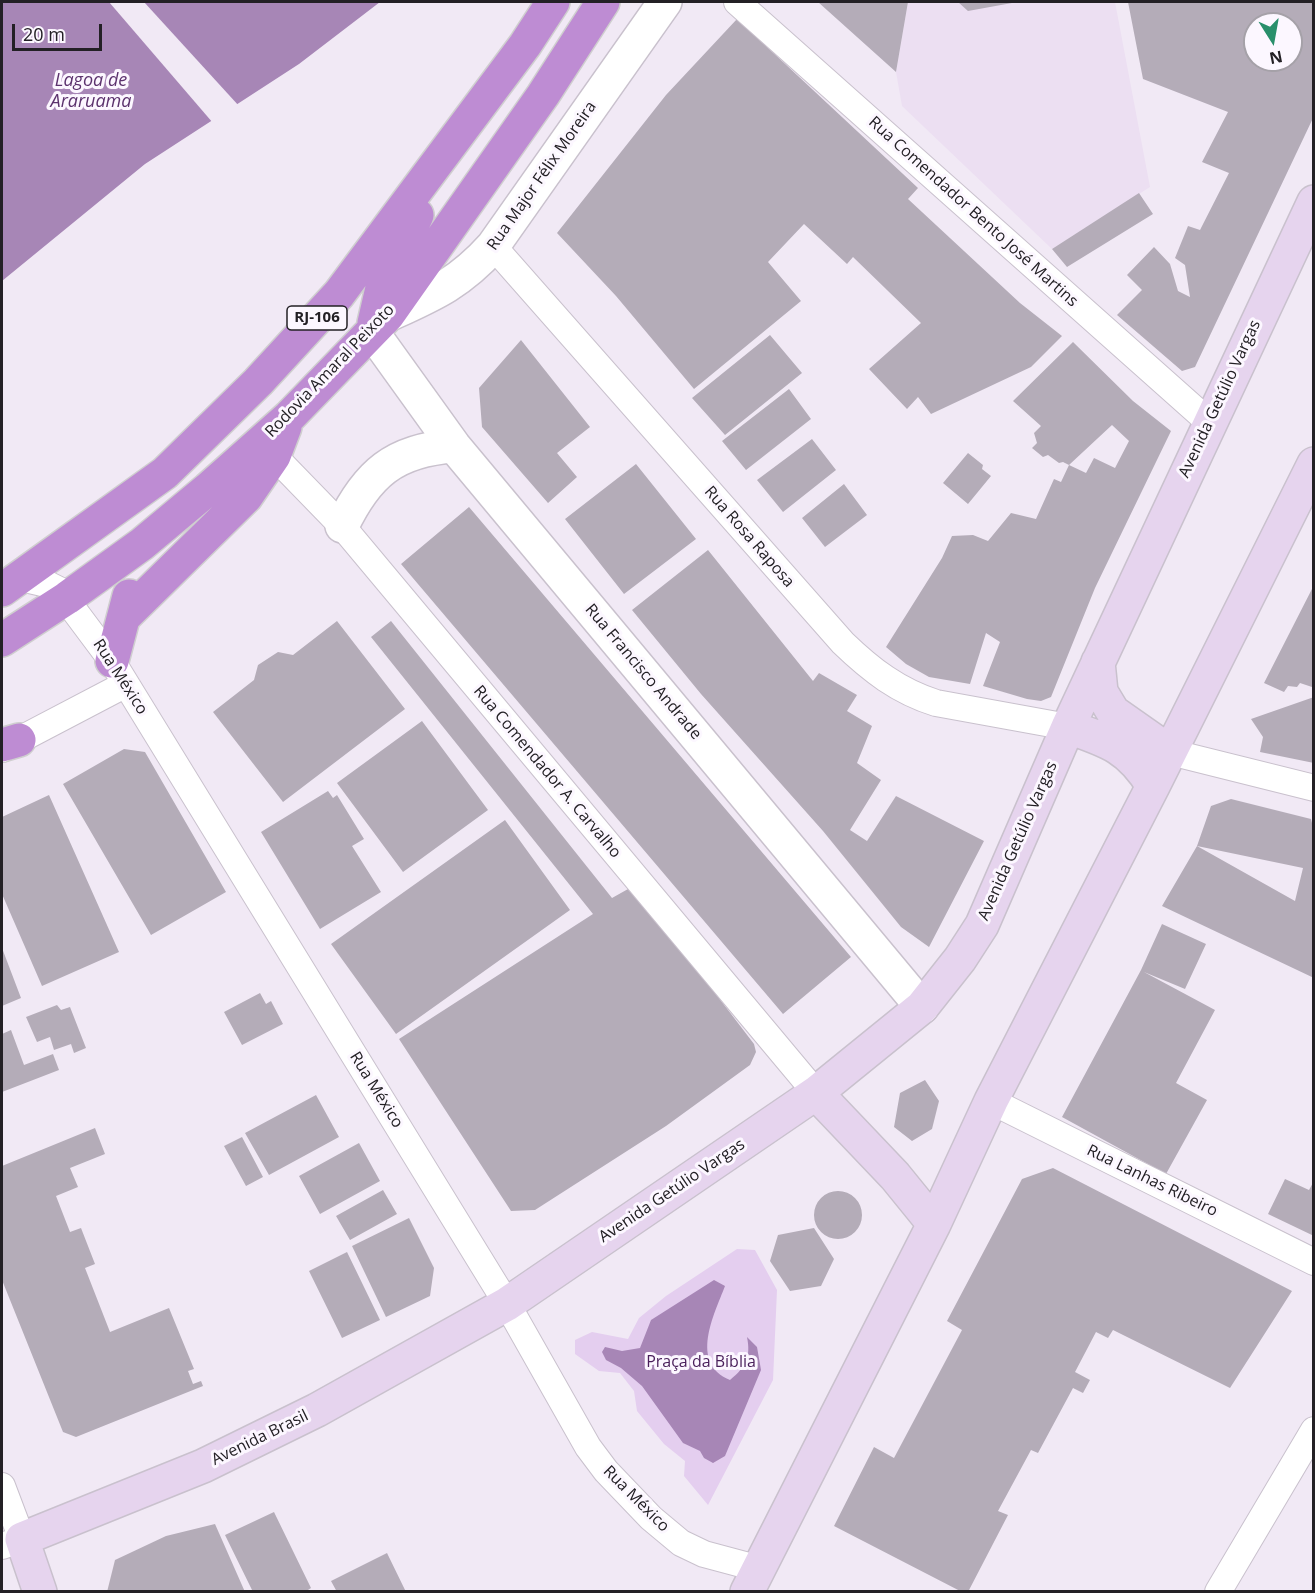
<!DOCTYPE html>
<html>
<head>
<meta charset="utf-8">
<style>
  body { margin:0 }
  #map { position:relative; width:1315px; height:1593px; overflow:hidden; background:#f1e9f5; font-family:"Open Sans",sans-serif }
  canvas { display:block }
  .frame { position:absolute; inset:0; border:3px solid #232025; pointer-events:none }
  .north { position:absolute; left:1243px; top:12px; width:60px; height:60px; box-sizing:border-box; background:#fcf7ff; border:2px solid #a5a1a8; border-radius:50%; rotate:169deg; font-size:16px; font-weight:700; line-height:24px; text-align:center; color:#232025 }
  .north::after { content:''; display:block; margin:auto; width:21px; height:27px; background:#298f6b; clip-path:polygon(50% 0,100% 100%,50% 72%,0 100%) }
  .scale { position:absolute; left:12px; top:24px; width:90px; height:27px; box-sizing:border-box; border:3px solid #232025; border-top:0; padding-left:8px; font-size:18px; line-height:21px; white-space:nowrap; color:#232025; -webkit-text-stroke:4px #fcf7ff; paint-order:stroke }
</style>
</head>
<body>
<div id="map">
<canvas width="1315" height="1593"></canvas>
<div class="frame"></div>
<div class="north">N</div>
<div class="scale">20 m</div>
</div>
<script>
const ctx = document.querySelector('canvas').getContext('2d');
ctx.lineJoin = 'round';
function paint(path, color) {
  ctx.fillStyle = color;
  ctx.fill(path, 'evenodd');
}
function strokePath(path, color, width, dash) {
  ctx.strokeStyle = color;
  ctx.lineWidth = width;
  ctx.lineCap = dash ? 'butt' : 'round';
  ctx.setLineDash(dash || []);
  ctx.stroke(path);
}
function write(font, color, halo, rows, align = 'center') {
  ctx.font = font + ' "Open Sans",sans-serif';
  ctx.lineWidth = 6;
  ctx.setLineDash([]);
  ctx.textBaseline = 'middle';
  ctx.strokeStyle = halo;
  ctx.fillStyle = color;
  for (const [text, x, y, turn = 0] of rows) {
    ctx.save();
    ctx.translate(x, y);
    ctx.rotate((+turn || 0) * Math.PI / 180);
    ctx.textAlign = isNaN(turn) ? turn : align;
    if (halo) ctx.strokeText(text, 0, 0);
    ctx.fillText(text, 0, 0);
    ctx.restore();
  }
}
paint(new Path2D(`
  M908,2H1115L1150,187L1052,249L902,106L896,72Z`), '#ecdff2');
paint(new Path2D(`
  M737,1249L755,1250L777,1290L773,1380L708,1505L684,1476L685,1461L664,1444L637,1411L634,1391L620,1373L599,1371L575,1354V1340L592,1332L628,1339L639,1318L666,1296Z`), '#e4ceef');
paint(new Path2D(`
  M2,2H380L299,64L145,164L2,281Z
  M714,1280L725,1286C714,1315 689,1363 730,1380C746,1367 751,1357 747,1337L757,1347L761,1370L725,1456L713,1463L704,1458L700,1451L683,1443L642,1386L621,1368L606,1360L602,1352L605,1347L622,1351L640,1348L651,1320Z`), '#a786b6');
paint(new Path2D(`
  M109,2H144L239,106L213,123Z`), '#f1e9f5');
paint(new Path2D(`
  M818,2H908L896,72Z
  M958,2H1012V3L968,11Z
  M1128,2H1314V116L1195,367L1182,371L1117,315L1142,290L1127,275L1154,247L1170,264L1178,291L1190,297L1185,265L1175,258L1188,226L1200,230L1229,173L1202,162L1228,112L1143,79ZM1255,24H1291V60H1255Z
  M737,19L918,188L908,199L1020,303L1062,336L1031,367L931,414L918,397L907,409L869,369L921,323L853,257L847,264L804,224L768,262L801,301L694,389L616,296L557,233L666,95Z
  M1139,193L1153,214L1067,267L1052,249Z
  M770,335L802,373L725,435L692,398Z
  M521,340L590,427L557,453L577,477L548,503L482,427L479,388Z
  M1073,342L1133,401L1171,431L1095,588L1051,697L1041,701L1027,699L983,686L1000,642L986,633L970,684L929,677L906,664L886,647L942,558L952,536L973,535L988,541L1011,513L1036,519L1054,479L1061,482L1069,465L1063,462L1059,463L1048,455L1043,457L1032,448L1037,443L1034,433L1041,426L1013,401ZM1112,425L1129,441L1115,468L1094,458L1086,473L1069,465Z
  M789,389L811,419L746,470L722,441Z
  M812,439L836,470L783,512L757,480Z
  M968,453L983,465L982,469L991,476L968,504L943,483Z
  M636,464L696,539L624,594L565,519Z
  M844,484L867,515L825,547L802,518Z
  M469,507L851,957L783,1014L401,564Z
  M708,550L813,681L819,673L857,695L847,711L872,726L857,763L881,780L850,830L867,841L896,796L984,841L929,947L901,927L823,831L701,694L632,610Z
  M1314,585V683L1312,687L1300,683L1297,687L1288,686L1284,692L1264,683Z
  M337,621L405,709L283,802L213,712L254,680L258,665L278,652L293,655Z
  M391,621L612,898L637,884L670,934L754,1044L756,1052L750,1065L666,1126L535,1210L511,1211L399,1039L593,914L371,637Z
  M1314,697V763L1260,752L1263,737L1251,719Z
  M422,721L488,810L403,872L337,783Z
  M124,749L145,752L226,892L151,935L63,784Z
  M328,791L333,798L337,795L364,839L352,846L381,892L320,929L261,832Z
  M49,795L119,952L42,986L2,894V817Z
  M1231,799L1311,819L1314,831V978L1162,906L1197,846L1295,901L1303,868L1197,846L1211,806Z
  M505,820L570,910L396,1034L331,944Z
  M1162,924L1206,944L1185,989L1144,972L1215,1010L1176,1083L1207,1100L1166,1174L1062,1117L1141,970Z
  M2,948L21,998L2,1006Z
  M260,993L266,1004L271,1001L283,1024L242,1045L224,1012Z
  M57,1005L61,1010L70,1007L86,1048L74,1053L71,1044L54,1050L50,1037L37,1042L26,1017Z
  M11,1030L24,1065L53,1054L59,1070L2,1092V1034Z
  M925,1080L939,1101L932,1129L912,1141L894,1127L900,1093Z
  M316,1095L339,1137L269,1175L245,1133Z
  M95,1128L105,1154L70,1168L78,1187L56,1196L70,1232L81,1228L95,1264L85,1268L110,1332L169,1308L194,1369L188,1371L193,1384L201,1381L203,1386L76,1437L63,1432L2,1280V1166Z
  M242,1137L263,1177L246,1186L224,1146Z
  M359,1143L380,1181L320,1214L299,1176Z
  M1053,1168L1292,1291L1230,1388L1113,1330L1108,1338L1096,1332L1075,1372L1090,1380L1083,1393L1073,1388L1038,1453L1031,1450L998,1511L1008,1515L968,1592H962L834,1526L874,1447L894,1458L962,1330L947,1321L1022,1179Z
  M1285,1179L1309,1190L1314,1181V1236L1268,1214Z
  M383,1190L397,1214L350,1240L336,1216Z
  M814 1215a24 24 0 1 1 48 0a24 24 0 1 1-48 0Z
  M409,1218L434,1268L430,1296L386,1317L352,1246Z
  M814,1228L834,1259L821,1286L790,1291L770,1261L778,1235Z
  M347,1252L380,1320L342,1338L309,1271Z
  M274,1512L311,1588L305,1592H253L225,1535Z
  M215,1524L245,1592H107L115,1560L166,1536Z
  M387,1553L406,1592H337L331,1581Z`), '#b4acb8');
const minor = new Path2D(`
  M737,2L1209,422
  M493,246L843,643C871,670 898,691 936,703L1068,727
  M274,456L342,526L816,1093
  M21,578L47,584L59,590L112,661L507,1304L588,1447L606,1471L651,1518L681,1543L704,1554L760,1569
  M2,749L126,684
  M1170,752L1314,788
  M991,1101L1314,1262
  M2,1486L22,1539L2,1546
  M1218,1592L1314,1430`);
const tertiary = new Path2D(`
  M388,315C432,295 459,284 493,246L665,2
  M372,332L454,446L922,1007
  M342,526C367,474 394,450 454,446`);
const secondary = new Path2D(`
  M1098,662L1101,692L1113,712L1170,752
  M1068,727C1109,741 1130,748 1153,786
  M816,1093L895,1176L934,1224
  M40,1592L22,1539L203,1466L317,1410L507,1304L816,1093L922,1007L960,959L982,925L1068,727L1314,202
  M747,1592L934,1224L991,1101L1153,786L1314,464`);
const trunk = new Path2D(`
  M374,323L382,288L417,215
  M2,590L165,473L258,382L339,294L525,45L553,2
  M125,616L246,497L274,456L285,427
  M2,640L67,598L142,544L208,489L289,417L388,315L543,95L603,2
  M112,661L129,596
  M2,745L19,740`);
strokePath(minor, '#c9c1cd', 28);
strokePath(tertiary, '#c9c1cd', 36);
strokePath(secondary, '#c9c1cd', 36);
strokePath(trunk, '#cfcecf', 36);
strokePath(minor, '#fff', 26);
strokePath(tertiary, '#fff', 33);
strokePath(secondary, '#e6d4ee', 33);
strokePath(trunk, '#be8cd3', 33);
for (const [x, y, w] of [
  [317,318,60]
]) {
  const box = new Path2D();
  box.roundRect(x - w / 2, y - 12, w, 24, 4.5);
  ctx.fillStyle = '#fcf7ff';
  ctx.fill(box);
  strokePath(box, '#232025', 1.5);
}
write('bold 15px', '#232025', null, [
  ["RJ-106",317,318]
]);
write('16px', '#232025', '#fcf7ff', [
  ["Rua Major Félix Moreira",542,176,-55],
  ["Rua Comendador Bento José Martins",973,212,42],
  ["Rodovia Amaral Peixoto",330,371,-46],
  ["Avenida Getúlio Vargas",1220,399,-65],
  ["Rua Rosa Raposa",749,537,49],
  ["Rua Francisco Andrade",643,672,50],
  ["Rua México",120,677,57],
  ["Rua Comendador A. Carvalho",547,772,50],
  ["Avenida Getúlio Vargas",1018,841,-66],
  ["Rua México",376,1090,58],
  ["Rua Lanhas Ribeiro",1152,1181,26],
  ["Avenida Getúlio Vargas",672,1191,-34],
  ["Avenida Brasil",260,1438,-26],
  ["Rua México",636,1499,45]
]);
write('16px', '#491e5a', '#fcf7ff', [
  ["Praça da Bíblia",701,1362]
]);
write('italic 18px', '#5c326e', '#fcf7ff', [
  ["Lagoa de",91,81],
  ["Araruama",91,102]
]);
</script>
</body>
</html>
